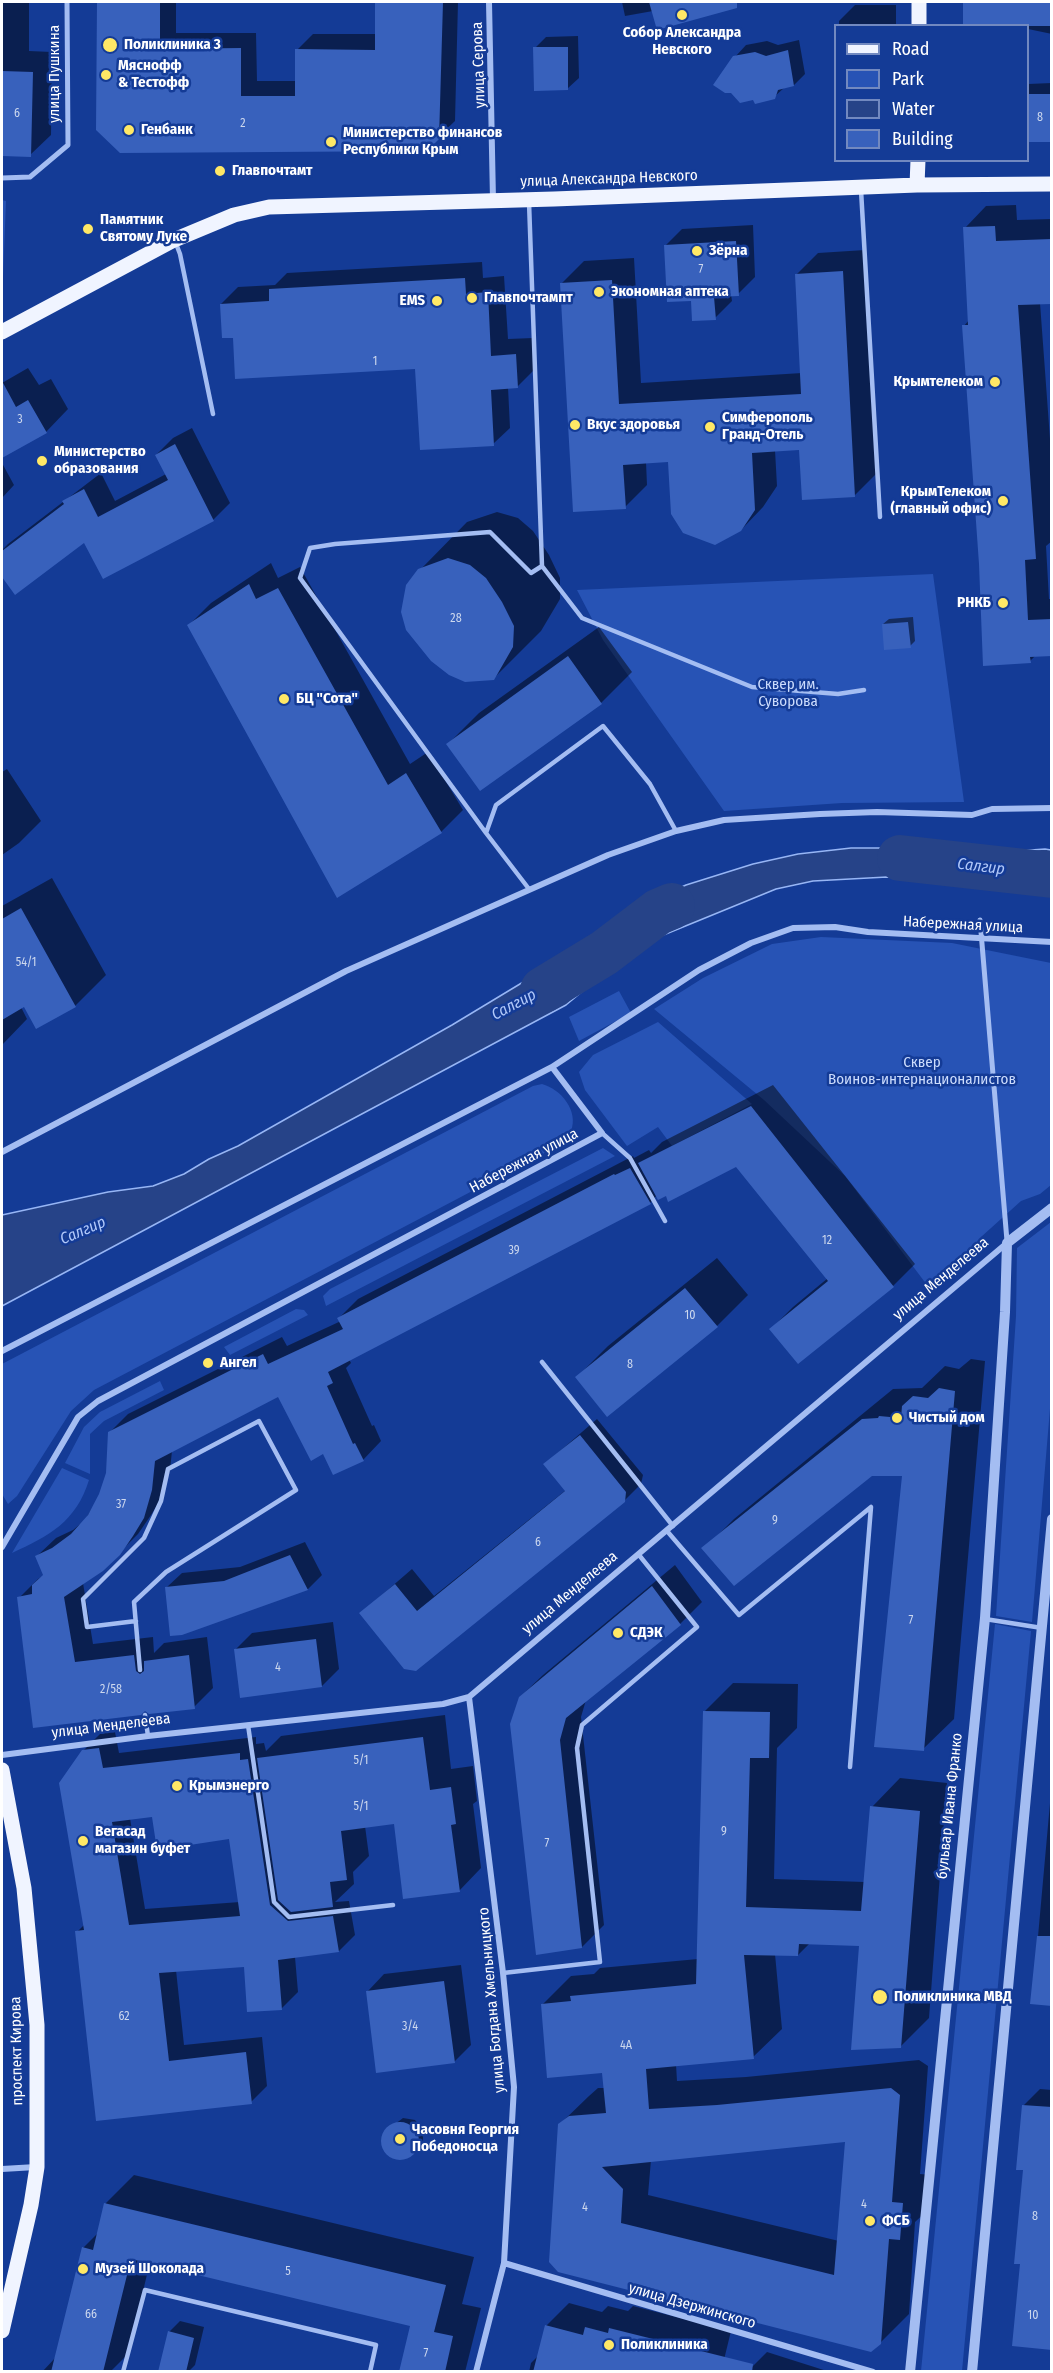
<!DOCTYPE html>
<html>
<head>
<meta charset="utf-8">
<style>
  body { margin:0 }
  #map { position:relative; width:1053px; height:2373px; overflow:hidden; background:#143b96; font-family:"Fira Sans Condensed",sans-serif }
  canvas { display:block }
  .frame { position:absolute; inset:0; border:3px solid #fff; pointer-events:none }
  .legend { position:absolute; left:834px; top:24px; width:195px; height:138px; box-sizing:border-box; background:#143b96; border:2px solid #7289c0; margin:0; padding:8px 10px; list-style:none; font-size:18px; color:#fff }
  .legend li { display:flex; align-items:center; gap:12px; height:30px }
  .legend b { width:30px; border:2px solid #7289c0 }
</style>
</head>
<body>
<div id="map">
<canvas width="1053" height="2373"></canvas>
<div class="frame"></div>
<ul class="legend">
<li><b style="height:8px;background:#f0f4ff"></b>Road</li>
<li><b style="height:16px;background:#2753b5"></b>Park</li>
<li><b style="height:16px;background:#264388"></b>Water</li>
<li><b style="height:16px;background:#3861bc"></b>Building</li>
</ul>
</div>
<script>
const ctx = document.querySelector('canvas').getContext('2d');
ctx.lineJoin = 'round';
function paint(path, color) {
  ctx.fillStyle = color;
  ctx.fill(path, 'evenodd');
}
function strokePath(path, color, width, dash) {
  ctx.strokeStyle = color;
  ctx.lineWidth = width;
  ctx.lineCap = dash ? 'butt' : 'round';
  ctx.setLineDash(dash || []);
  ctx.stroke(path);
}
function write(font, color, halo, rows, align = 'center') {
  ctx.font = font + ' "Fira Sans Condensed",sans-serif';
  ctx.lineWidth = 5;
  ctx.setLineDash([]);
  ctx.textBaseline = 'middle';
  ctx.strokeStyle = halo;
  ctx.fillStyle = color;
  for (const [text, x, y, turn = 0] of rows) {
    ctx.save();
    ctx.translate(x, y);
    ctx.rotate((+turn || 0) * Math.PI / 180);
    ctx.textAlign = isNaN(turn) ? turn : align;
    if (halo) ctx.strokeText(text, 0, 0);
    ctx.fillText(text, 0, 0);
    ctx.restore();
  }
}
paint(new Path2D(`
  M2,200L6,201L2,303Z
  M933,574L964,802L842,803L724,811L603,640L577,590Z
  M821,937L952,943L1051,963V1185L1040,1194L1021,1201L981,1237V1240L961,1259L960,1256L954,1261L955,1263L927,1285L845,1176L764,1100L654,1009L703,978L772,944Z
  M619,991L631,1013L579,1041L569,1017Z
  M658,1022L752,1104L672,1146L658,1127L627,1146L585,1090L579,1072L593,1055Z
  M542,1084C561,1089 579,1111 571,1131C568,1138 560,1143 554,1148L94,1390L71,1411L17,1496L8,1504L2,1494V1364L533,1086Z
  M603,1148L615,1156L326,1306L323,1296L330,1289Z
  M1051,1222V1397L1032,1622L996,1616L1016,1316L1017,1248Z
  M296,1309L304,1310L308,1315L230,1355L224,1347Z
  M160,1381L164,1390L104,1421L90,1434V1474L65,1463L84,1427L100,1412Z
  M62,1468L89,1480C76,1522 49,1536 12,1553Z
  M995,1624L1031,1631L962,2371H921Z`), '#2753b5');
const water = new Path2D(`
  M851,848H916L962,853L963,881L887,877L813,881L776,889L661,936L629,954L611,930L640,906L686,885L753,864L798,854Z
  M1045,849L1051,850V890L987,884L988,853Z
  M591,950L607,971L566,1005L2,1306V1215L108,1192L153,1186L184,1174L209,1159L238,1146L452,1025L563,958Z`);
paint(water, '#264388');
strokePath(water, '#97b6f5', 1.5);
paint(new Path2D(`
  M2,2H29V51L52,52L51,135L30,155H2Z
  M98,2H176V33H256L257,81H296L297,50L313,34H376V2H458L455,121L426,149L97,129Z
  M622,2H729L720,11H653L625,16Z
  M965,2H1052V34L1028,29V26H965Z
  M855,5H896V26H839V21Z
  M578,36L579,78L567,89L535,48L546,37Z
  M799,40L805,74L794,85L785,87L774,97L735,57L746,45L767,41L778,45Z
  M1052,83V141H1028V84Z
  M1016,205L1017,220L1052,219V302L1040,303L1052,466V541L1046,546L1049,599H1052V654L1036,655L1030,661L980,564L964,326L969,320L965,228L986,206Z
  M753,225L755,277L738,294H731L732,301L715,318L692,299L665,246L682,229Z
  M865,250L877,473L855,495L801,448L775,450L777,486L763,507L741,530L669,461L646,462L647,485L625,507L562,283L584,261L634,258L641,383L802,373L796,275L818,253Z
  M482,262L483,278L504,276L508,339L533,338L534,370L517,387H508L510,428L493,444L417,368L234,336L221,304L238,287L275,285L287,273Z
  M28,368L39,385L51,379L68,409L46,432L2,457V383Z
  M192,428L230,503L213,520L103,577L85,541L15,593L2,575V550L8,544L101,473L115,501L166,474L156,455L173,438Z
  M2,463L14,485L2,498Z
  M497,512L518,518L533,531L549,555L560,578V599L541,631L493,679L420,570L467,522Z
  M271,563L278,578L300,567L410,764L428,752L463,810L441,832L189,625L211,603Z
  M913,617L915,641L910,646L883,624L889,619Z
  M599,627L632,672L601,703L448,744L479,713Z
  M7,769L41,821L19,843L2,855V772Z
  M52,878L106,975L75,1006L24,1005L21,1007L27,1019L2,1045V906Z
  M773,1085L915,1264L893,1286L771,1329L793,1307L828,1278L736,1166L666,1194L657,1195L650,1203L349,1359L351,1363L346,1368L372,1426L374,1425L381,1441L363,1460L323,1452L278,1395L172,1451L170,1470L162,1497L151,1515L138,1534L102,1570L83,1583L93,1644L153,1637L154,1653L164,1643L207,1637L213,1688L194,1707L145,1709L45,1725L19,1598L38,1579L45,1575L37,1556L56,1538L73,1530L85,1520L100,1495L107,1474L109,1433L128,1414L282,1337L287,1346L341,1321L339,1318L358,1299L633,1156L634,1158L649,1150L651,1153L662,1142Z
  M717,1258L748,1295L717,1326L577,1377L608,1346Z
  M971,1359L985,1361L954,1719L923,1749L903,1474H871L704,1549L734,1519L893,1389L922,1388L945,1366L959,1369Z
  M597,1419L643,1475L641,1484L624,1501L416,1670L361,1613L412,1569L434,1596L566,1490L545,1464Z
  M305,1542L322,1575L308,1589L182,1634L167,1587L182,1573L240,1567Z
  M675,1565L702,1602L680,1624L586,1700L581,1717L604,1925L582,1947L520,1697L543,1675Z
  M333,1622L339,1669L322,1686L235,1650L252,1633Z
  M733,1683L798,1684L797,1728L777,1748L774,1879L865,1882L872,1807L900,1778L947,1783L929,2018L900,2047L861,1944L810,1943L798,1955L775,1954L782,2029L753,2057L676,2064L677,2081L746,2077L919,2060L928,2066L920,2174L931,2175L928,2210L915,2222L909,2314L880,2343L559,2271L560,2124L589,2096L598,2088H605L603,2071L542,2005L571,1976L594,1974L600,1968L698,1959L705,1711ZM847,2140L839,2241L648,2195L651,2160Z
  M445,1715L451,1769L473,1766L477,1801L473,1804L481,1868L459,1891L395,1822L365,1826L369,1856L353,1872L354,1884L335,1902L349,1901L355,1935L339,1951L295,1957L298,1992L281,2009L245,1965L176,1970L184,2045L262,2037L267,2086L251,2102L97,2119L77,1932L85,1924L83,1751L100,1734L115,1732L119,1753L256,1737V1744L264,1743L266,1751L281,1736ZM153,1815L230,1837L240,1902L145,1909L130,1818Z
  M1052,1781V2005L1032,2003Z
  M461,1965L471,2045L454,2062L368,1991L384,1974Z
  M1040,2089L1052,2090V2349L1022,2263L1024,2105Z
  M403,2118L415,2120L423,2130V2143L419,2148L413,2154L401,2159L389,2155L383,2144L386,2131Z
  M134,2175L474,2257L462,2304L481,2308L465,2372H400L412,2325L150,2262L128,2354L110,2372H42L56,2357L83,2248L99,2232L106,2203Z
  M569,2303L602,2312L608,2306L628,2311L633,2306L731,2331L721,2372H529L531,2363L539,2355L546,2326Z
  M180,2321L204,2327L195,2365L188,2372H163L169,2332Z
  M767,2352L830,2372H747Z`), '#0007');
strokePath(new Path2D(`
  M900,858L1052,875
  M543,990L604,953L658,912L672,906`), '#264388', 46);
paint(new Path2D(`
  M97,2H160V49L241,48V96H295V49L375,50V2H443L439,139L427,151L120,153L96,130Z
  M649,2H737V8L657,30Z
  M963,2H1052V26H963Z
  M533,47H568V90L534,91Z
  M788,50L794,86L778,90L775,99L755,104L753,100L740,103L731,93H725L713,85L733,56L755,52L766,56Z
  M2,71L33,72L31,157L2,156Z
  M1028,94H1052V142H1028Z
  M995,226L996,241L1052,239V304L1018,305L1036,559L1025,560L1028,620L1052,619V656L1030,657L1031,663L983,666L979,564L962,325H968L963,227Z
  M736,241L739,296L714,297L716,320L692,321L691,301L667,302L664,245Z
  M843,271L855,497L802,500L799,450L752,453L755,510L741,531L715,545L683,533L671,514L668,462L623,465L626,509L573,512L560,283L612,280L619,404L801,394L795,274Z
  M465,278L466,294L488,292L491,356L516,354L518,388L491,390L494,446L420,450L415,369L235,379L233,338H222L220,304L269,301V289Z
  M2,381L16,407L28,400L47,433L2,458Z
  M175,444L214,521L103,579L84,543L15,595L2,577V551L64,504L62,501L84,489L98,517L168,480L155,455Z
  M448,558L470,565L486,578L502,602L514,626L513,647L494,680L465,682L449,675L431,661L406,630L401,612L406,585L418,569Z
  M249,584L256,599L278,588L388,785L406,773L442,833L337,898L187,625Z
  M908,622L911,648L884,650L882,624Z
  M568,656L602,704L480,791L446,744Z
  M21,908L76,1007L36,1029L24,1007L2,1020V919Z
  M751,1106L894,1287L798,1364L769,1329L828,1281L736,1167L668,1202L666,1196L658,1200L638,1163Z
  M630,1168L651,1204L328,1372L333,1383L327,1386L353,1444L355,1443L364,1461L333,1475L323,1454L311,1461L278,1397L155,1461L152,1490L144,1518L133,1536L120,1555L103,1571L64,1597L75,1662L134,1655L136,1671L140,1674L144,1671V1661L189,1655L195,1709L149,1714L145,1711L141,1715L33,1728L17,1597L32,1594V1585L43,1575L35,1556L52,1548L71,1534L88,1515L99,1494L106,1473L108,1432L263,1354L268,1364L343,1329L337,1318L614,1174L615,1175Z
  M685,1288L718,1327L607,1417L575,1377Z
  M939,1388L955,1391L924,1751L874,1747L902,1476H872L734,1586L701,1548L862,1419L878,1418L879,1416L901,1418L902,1406L913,1396L928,1398Z
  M580,1435L626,1492L625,1502L416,1671L404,1669L359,1613L395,1584L417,1611L565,1491L543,1464Z
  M290,1555L308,1590L182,1635L170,1636L165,1587L224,1581Z
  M652,1586L681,1625L566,1718L560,1740L582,1948L536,1955L510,1724L519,1697Z
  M316,1639L322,1687L240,1698L234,1649Z
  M703,1711L770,1712L769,1758H750L746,1907L861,1911L870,1806L920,1811L901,2048L851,2050L859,1946L799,1944L798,1956L744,1955L754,2059L646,2069L649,2109L717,2105L891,2088L900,2095L892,2202L903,2203L900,2240L889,2239L881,2344L871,2352L558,2272L549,2262L558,2124L569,2116L606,2113L602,2073L547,2078L541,2004L571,2001L570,1996L696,1984ZM845,2142L834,2275L621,2223L623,2189L602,2167Z
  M423,1737L430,1790L451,1787L456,1824L451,1825L460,1892L403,1899L394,1824L341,1831L347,1880L330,1882L333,1907L291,1912L278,1900L257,1758Z
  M99,1748L103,1768L240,1753V1760L248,1759L270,1905L288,1921L333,1916L339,1952L278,1960L282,2010L247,2012L244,1967L159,1973L169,2061L246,2052L252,2104L96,2121L75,1931L84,1930L59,1783L82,1750ZM152,1817L157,1850L229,1839L240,1916L129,1925L112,1822Z
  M1037,1936H1052V2006L1030,2004Z
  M444,1981L455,2063L376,2073L366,1991Z
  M1022,2105L1052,2107V2350L1012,2346L1020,2264H1014L1023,2170H1016Z
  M381 2141a19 19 0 1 1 38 0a19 19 0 1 1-38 0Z
  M104,2203L446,2285L434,2332L453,2336L445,2372H399L410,2326L131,2259L103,2372H51L82,2247L93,2250Z
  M545,2325L583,2335L585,2327L608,2333L609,2328L753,2364L752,2372H533Z
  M168,2331L194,2338L186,2372H158Z`), '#3861bc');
strokePath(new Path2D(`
  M861,190L880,517
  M529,202L542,566L582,618L752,687L838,694L864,690
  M175,241L180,254L213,414
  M486,833L300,578L310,548L335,544L490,532L531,573L542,566
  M529,889L486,833L496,805L603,726L650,784L676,831
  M602,1133L630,1158L665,1221
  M542,1362L673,1526
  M667,1531L739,1615L871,1507L850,1767
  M985,1619L1042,1628
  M136,1621L87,1627L83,1599L144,1538L161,1501L168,1469L259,1421L296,1490L166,1572L134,1602L140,1670
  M145,1715L148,1736
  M248,1725L274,1902L289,1917L393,1905
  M503,1973L600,1962L577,1748L582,1725L697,1627L639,1555
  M123,2372L145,2290L376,2345L370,2372`), '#a4bdf2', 4.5);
strokePath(new Path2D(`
  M2,178L30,177L68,145L67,2
  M980,920L1007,1241`), '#a4bdf2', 5);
strokePath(new Path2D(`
  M489,2L493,200
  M2,1152L346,971L608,855L676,831L724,820L820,814L877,812L972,815L992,809L1052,808
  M2,1351L552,1067
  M2,1547L78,1417L98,1401L602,1133L552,1067L699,970L751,943L793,928L835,927L868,932L1052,942
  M469,1697L503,1973L514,2087L504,2263L476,2372
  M2,1755L148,1736L443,1704L469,1697L1007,1243
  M2,2169L36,2167
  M504,2263L873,2372`), '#a4bdf2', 6);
strokePath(new Path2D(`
  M910,2372L985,1618L1005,1312L1007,1243L1052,1208
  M972,2372L1052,1519`), '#a4bdf2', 10);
strokePath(new Path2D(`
  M919,26V2
  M917,185L918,160
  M2,332L174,240L234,215L269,207L554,199L917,185L1052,184
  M2,1770L24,1888L37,2025V2167L31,2205L2,2331`), '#f0f4ff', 15);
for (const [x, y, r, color] of [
  [682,15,6,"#ffe866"],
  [110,45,8,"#ffe866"],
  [106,75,6,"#ffe866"],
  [129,130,6,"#ffe866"],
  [331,142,6,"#ffe866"],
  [220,171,6,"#ffe866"],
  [88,229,6,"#ffe866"],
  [697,251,6,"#ffe866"],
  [599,292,6,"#ffe866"],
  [472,298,6,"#ffe866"],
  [437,301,6,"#ffe866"],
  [995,382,6,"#ffe866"],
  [575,425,6,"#ffe866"],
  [710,427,6,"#ffe866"],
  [42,461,6,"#ffe866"],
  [1003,501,6,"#ffe866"],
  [1003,603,6,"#ffe866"],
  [284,699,6,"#ffe866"],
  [208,1363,6,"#ffe866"],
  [897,1418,6,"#ffe866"],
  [618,1633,6,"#ffe866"],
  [177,1786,6,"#ffe866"],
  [83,1841,6,"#ffe866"],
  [880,1997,8,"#ffe866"],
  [400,2139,6,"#ffe866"],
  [870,2221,6,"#ffe866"],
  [83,2269,6,"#ffe866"],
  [609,2345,6,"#ffe866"]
]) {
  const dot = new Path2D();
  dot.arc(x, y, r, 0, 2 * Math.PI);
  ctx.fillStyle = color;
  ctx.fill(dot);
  strokePath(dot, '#143b96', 2);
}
write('12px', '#cdd8ee', null, [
  ["6",17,114],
  ["8",1040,118],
  ["2",243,124],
  ["7",701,270],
  ["1",375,362],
  ["3",20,420],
  ["28",456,619],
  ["54/1",26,963],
  ["12",827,1241],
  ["39",514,1251],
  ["10",690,1316],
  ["8",630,1365],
  ["37",121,1505],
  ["9",775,1521],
  ["6",538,1543],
  ["7",911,1621],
  ["4",278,1668],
  ["2/58",111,1690],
  ["5/1",361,1761],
  ["5/1",361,1807],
  ["9",724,1832],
  ["7",547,1844],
  ["62",124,2017],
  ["3/4",410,2027],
  ["4А",626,2046],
  ["4",864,2205],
  ["4",585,2208],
  ["8",1035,2217],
  ["5",288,2272],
  ["66",91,2315],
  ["10",1033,2316],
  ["7",426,2354]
]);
write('bold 15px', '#fff', '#143b96', [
  ["Собор Александра",682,33,"center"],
  ["Невского",682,50,"center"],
  ["Поликлиника 3",124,45],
  ["Мяснофф",118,66],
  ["& Тестофф",118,83],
  ["Генбанк",141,130],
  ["Министерство финансов",343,133],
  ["Республики Крым",343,150],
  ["Главпочтамт",232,171],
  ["Памятник",100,220],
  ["Святому Луке",100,237],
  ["Зёрна",709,251],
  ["Экономная аптека",611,292],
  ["Главпочтампт",484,298],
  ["EMS",425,301,"right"],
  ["Крымтелеком",983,382,"right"],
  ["Симферополь",722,418],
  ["Гранд-Отель",722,435],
  ["Вкус здоровья",587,425],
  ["Министерство",54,452],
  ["образования",54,469],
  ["КрымТелеком",991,492,"right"],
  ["(главный офис)",991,509,"right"],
  ["РНКБ",991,603,"right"],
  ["БЦ \"Сота\"",296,699],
  ["Ангел",220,1363],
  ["Чистый дом",909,1418],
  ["СДЭК",630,1633],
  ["Крымэнерго",189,1786],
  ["Вегасад",95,1832],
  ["магазин буфет",95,1849],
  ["Поликлиника МВД",894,1997],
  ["Часовня Георгия",412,2130],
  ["Победоносца",412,2147],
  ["ФСБ",882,2221],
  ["Музей Шоколада",95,2269],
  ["Поликлиника",621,2345]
], 'left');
write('15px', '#fff', '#143b96', [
  ["улица Серова",479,65,-92],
  ["улица Пушкина",55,74,-90],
  ["улица Александра Невского",609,179,-2],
  ["Набережная улица",963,925,3],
  ["Набережная улица",524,1161,-28],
  ["улица Менделеева",941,1279,-40],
  ["улица Менделеева",570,1593,-40],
  ["улица Менделеева",111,1726,-7],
  ["бульвар Ивана Франко",950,1806,-84],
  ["улица Богдана Хмельницкого",492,2000,-95],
  ["проспект Кирова",17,2051,-91],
  ["улица Дзержинского",692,2306,16]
]);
write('15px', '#ccdcfd', '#143b96', [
  ["Сквер им.",788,685],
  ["Суворова",788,702],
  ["Сквер",922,1063],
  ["Воинов-интернационалистов",922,1080]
]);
write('italic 16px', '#b1c8f9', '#143b96', [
  ["Салгир",981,867,7],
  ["Салгир",514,1005,-28],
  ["Салгир",83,1231,-23]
]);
</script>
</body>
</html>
